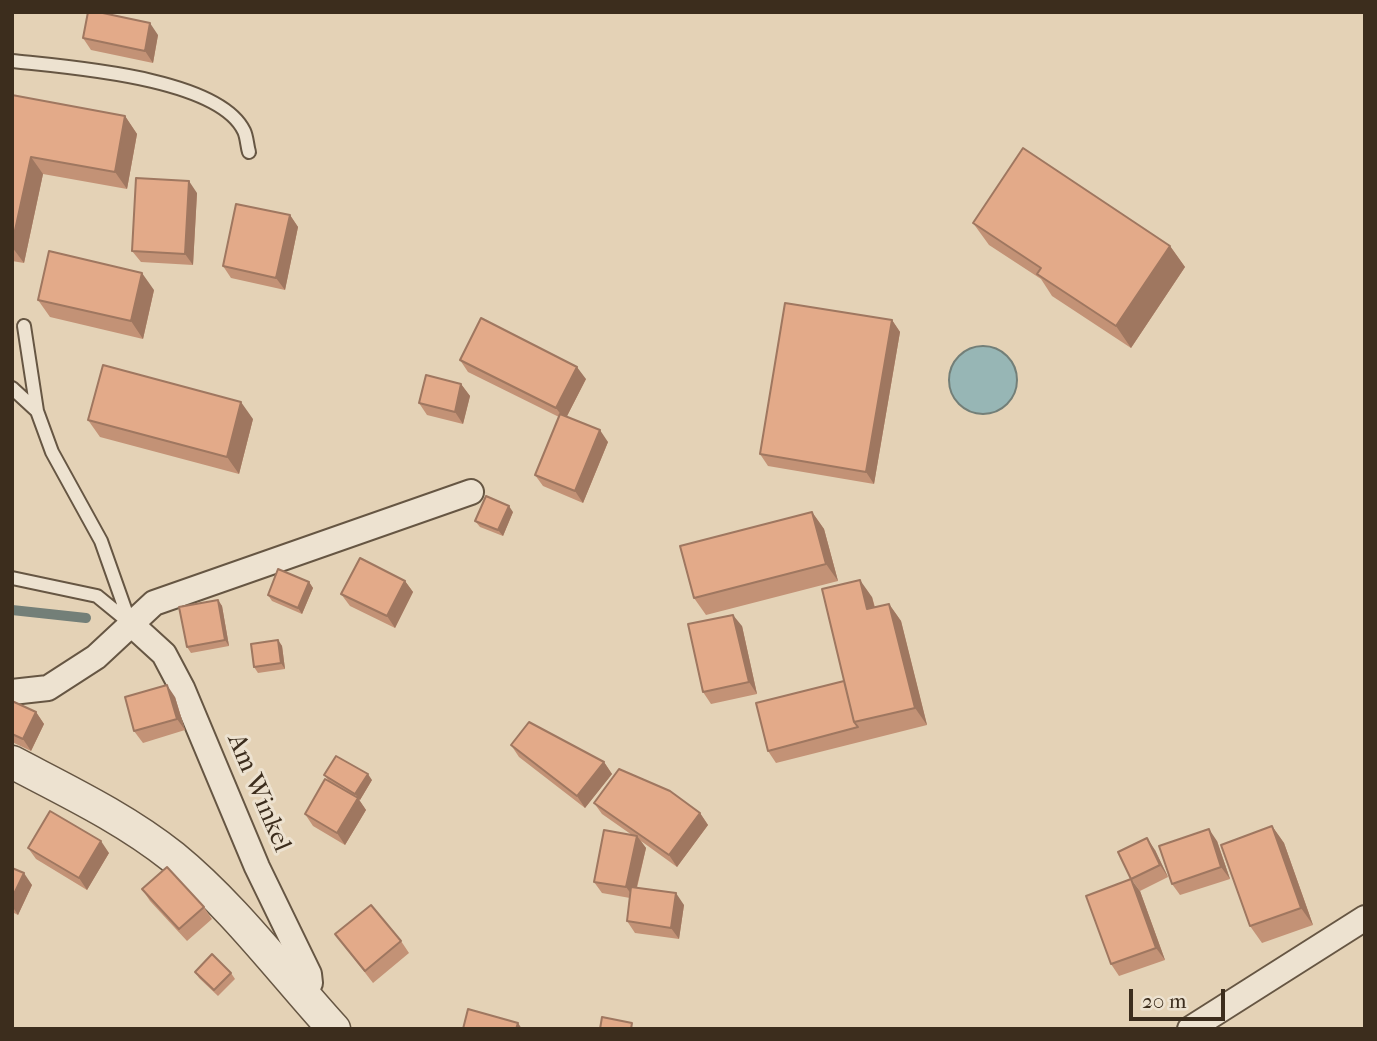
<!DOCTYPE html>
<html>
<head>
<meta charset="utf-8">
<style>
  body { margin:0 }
  #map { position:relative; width:1377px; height:1041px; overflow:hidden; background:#e4d2b6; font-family:"IM FELL French Canon",serif }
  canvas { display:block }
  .frame { position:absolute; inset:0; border:14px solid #3c2d1d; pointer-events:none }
  .scale { position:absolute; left:1129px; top:989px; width:96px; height:32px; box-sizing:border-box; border:4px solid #3c2d1d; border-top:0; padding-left:9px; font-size:21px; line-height:24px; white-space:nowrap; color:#3c2d1d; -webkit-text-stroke:5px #ede2d0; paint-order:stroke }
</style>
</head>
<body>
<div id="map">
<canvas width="1377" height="1041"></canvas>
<div class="frame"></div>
<div class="scale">20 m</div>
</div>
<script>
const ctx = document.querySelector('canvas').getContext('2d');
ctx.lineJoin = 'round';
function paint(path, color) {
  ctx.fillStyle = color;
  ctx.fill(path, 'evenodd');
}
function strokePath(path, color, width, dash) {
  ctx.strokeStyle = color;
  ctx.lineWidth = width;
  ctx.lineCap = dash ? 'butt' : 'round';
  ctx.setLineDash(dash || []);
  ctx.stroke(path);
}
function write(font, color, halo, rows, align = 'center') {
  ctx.font = font + ' "IM FELL French Canon",serif';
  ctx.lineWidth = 6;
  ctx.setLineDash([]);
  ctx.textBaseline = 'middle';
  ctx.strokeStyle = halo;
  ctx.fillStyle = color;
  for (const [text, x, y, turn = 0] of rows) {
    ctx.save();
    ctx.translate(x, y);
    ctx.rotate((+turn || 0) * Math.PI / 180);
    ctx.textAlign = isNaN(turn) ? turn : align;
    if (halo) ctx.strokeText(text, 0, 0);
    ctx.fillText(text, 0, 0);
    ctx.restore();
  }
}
const water = new Path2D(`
  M949 380a34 34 0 1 1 68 0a34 34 0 1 1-68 0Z`);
paint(water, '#97b6b5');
strokePath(water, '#737f78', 2);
strokePath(new Path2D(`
  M12,610L86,618`), '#737f78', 10);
const service = new Path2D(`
  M12,61C66,67 218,77 244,131C247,137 247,146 249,152
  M24,326L37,411L52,452L101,541L130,623
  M12,388L37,411
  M12,578L97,596L130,623`);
const minor = new Path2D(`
  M130,623L164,654L182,688L257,867L309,974L310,983L303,995
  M12,692L48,688L96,657L154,603L471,492
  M1190,1029L1365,918`);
const tertiary = new Path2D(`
  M12,762C67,791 124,818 173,857C233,906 282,972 334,1029`);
strokePath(service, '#665643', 16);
strokePath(minor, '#665643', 28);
strokePath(tertiary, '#665643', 35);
strokePath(service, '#ede2d0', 12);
strokePath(minor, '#ede2d0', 24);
strokePath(tertiary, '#ede2d0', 32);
paint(new Path2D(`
  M158,35L153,63L91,50L83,38Z
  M12,95L125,116L137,134L127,189L43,174L24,263L12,261Z
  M197,193L193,265L141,262L132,251Z
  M290,215L298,227L285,290L231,278L223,266Z
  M973,223L1170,246L1185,267L1131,348L1052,296L1041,279L989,245Z
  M154,290L143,339L50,317L38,300Z
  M892,320L900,332L874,484L768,466L760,454Z
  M460,360L586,379L567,416L608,442L583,503L543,486L535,475L559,417L468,372Z
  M461,384L470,396L463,424L427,415L419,403Z
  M253,419L239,474L100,437L88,420Z
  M513,512L503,536L480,527L475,521Z
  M812,512L824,529L838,581L706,615L694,598Z
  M405,581L413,592L395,628L350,606L341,594Z
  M309,582L313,588L302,614L272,601L268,595Z
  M872,597L875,607L889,604L901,621L927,725L776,763L768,751L844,681Z
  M218,600L222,606L229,646L191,653L187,647Z
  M742,626L757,694L711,704L703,692Z
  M278,640L282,646L285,669L258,673L254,667Z
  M175,697L185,730L143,743L134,731Z
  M12,701L36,712L44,724L31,751L12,742Z
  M511,745L604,762L612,774L585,808L519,757Z
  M324,775L372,780L360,800H359L366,810L345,845L313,826L305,814L328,780Z
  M594,803L700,813L708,825L677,867L641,841L646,848L637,888L684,905L679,939L635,933L627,921L630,898L602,893L594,882L632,835L602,814Z
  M1272,826L1284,843L1313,925L1262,943L1250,926Z
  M1217,841L1230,879L1180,895L1172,884Z
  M28,848L109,853L87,890L36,859Z
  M1155,850L1168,877L1140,891L1131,879Z
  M12,868L32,885L18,915L12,912Z
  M142,889L204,907L212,919L187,941L150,901Z
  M1140,891L1165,960L1119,976L1111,964Z
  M335,934L401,941L409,953L373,983Z
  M195,972L231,973L235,979L218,996L199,978Z`), '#c39276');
paint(new Path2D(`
  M150,23L158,35L153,63L145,51Z
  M125,116L137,134L127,189L115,172Z
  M31,157L43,174L24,263L12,247V244Z
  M189,181L197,193L193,265L185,254Z
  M290,215L298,227L285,290L276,278Z
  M1170,246L1185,267L1131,348L1116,326Z
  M142,273L154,290L143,339L131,321Z
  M892,320L900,332L874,484L866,472Z
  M577,367L586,379L565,420L556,408Z
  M461,384L470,396L463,424L455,412Z
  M241,402L253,419L239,474L227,457Z
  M600,430L608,442L583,503L575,491Z
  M509,506L513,512L503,536L498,530Z
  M812,512L824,529L838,581L826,564Z
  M860,580L872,597L879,626L867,609Z
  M405,581L413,592L395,628L387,616Z
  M309,582L313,588L302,614L298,608Z
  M218,600L222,606L229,646L225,640Z
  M889,604L901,621L927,725L915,708Z
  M733,615L742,626L757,694L749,682Z
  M278,640L282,646L285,669L281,663Z
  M167,685L175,697L185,730L177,719Z
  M36,712L44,724L31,751L23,739Z
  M604,762L612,774L585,808L577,796Z
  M368,774L372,780L360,800L355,794Z
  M358,798L366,810L345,845L337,833Z
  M700,813L708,825L677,867L669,855Z
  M1272,826L1284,843L1313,925L1301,908Z
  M1209,829L1217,841L1230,879L1221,867Z
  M637,836L646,848L634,898L626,887Z
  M1147,838L1155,850L1168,877L1160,865Z
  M101,841L109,853L87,890L79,878Z
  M24,873L32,885L18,915L12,906V898Z
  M1131,879L1140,891L1165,960L1156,948Z
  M676,893L684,905L679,939L671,928Z
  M518,1023L522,1029H516Z`), '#9f7760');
const building = new Path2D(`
  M88,12H98L150,23L145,51L83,38Z
  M12,95L125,116L115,172L31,157L12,244Z
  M1023,148L1170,246L1116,326L1037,274L1041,268L973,223Z
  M136,178L189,181L185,254L132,251Z
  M236,204L290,215L276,278L223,266Z
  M49,251L142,273L131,321L38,300Z
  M785,303L892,320L866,472L760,454Z
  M481,318L577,367L556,408L460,360Z
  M103,365L241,402L227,457L88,420Z
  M426,375L461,384L455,412L419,403Z
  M560,414L600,430L575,491L535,475Z
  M486,496L509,506L498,530L475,521Z
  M812,512L826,564L694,598L680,546Z
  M360,558L405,581L387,616L341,594Z
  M278,569L309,582L298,608L268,595Z
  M860,580L867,609L889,604L915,708L854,722L822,589Z
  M218,600L225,640L187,647L179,607Z
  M733,615L749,682L703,692L688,624Z
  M278,640L281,663L254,667L251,644Z
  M844,681L854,722L858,727L768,751L756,703Z
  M167,685L177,719L134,731L125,697Z
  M12,701L36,712L23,739L12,734Z
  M529,722L604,762L577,796L511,745Z
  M336,756L368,774L355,794L324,775Z
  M619,769L670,791L700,813L669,855L594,803Z
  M325,779L358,798L337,833L305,814Z
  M50,811L101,841L79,878L28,848Z
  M1272,826L1301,908L1250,926L1221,845Z
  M1209,829L1221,867L1172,884L1159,846Z
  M604,830L637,836L626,887L594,882Z
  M1147,838L1160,865L1131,879L1118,852Z
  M167,867L204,907L179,929L142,889Z
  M12,868L24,873L12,898Z
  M1131,879L1156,948L1111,964L1086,896Z
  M631,887L676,893L671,928L627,921Z
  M371,905L401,941L365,971L335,934Z
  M212,954L231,973L214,990L195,972Z
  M468,1009L518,1023L516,1029H463Z
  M602,1017L632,1023L631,1029H600Z`);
paint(building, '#e3aa89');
strokePath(building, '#9f7760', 2);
write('26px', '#3c2d1d', '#ede2d0', [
  ["Am Winkel",258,793,67]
]);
</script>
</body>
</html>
